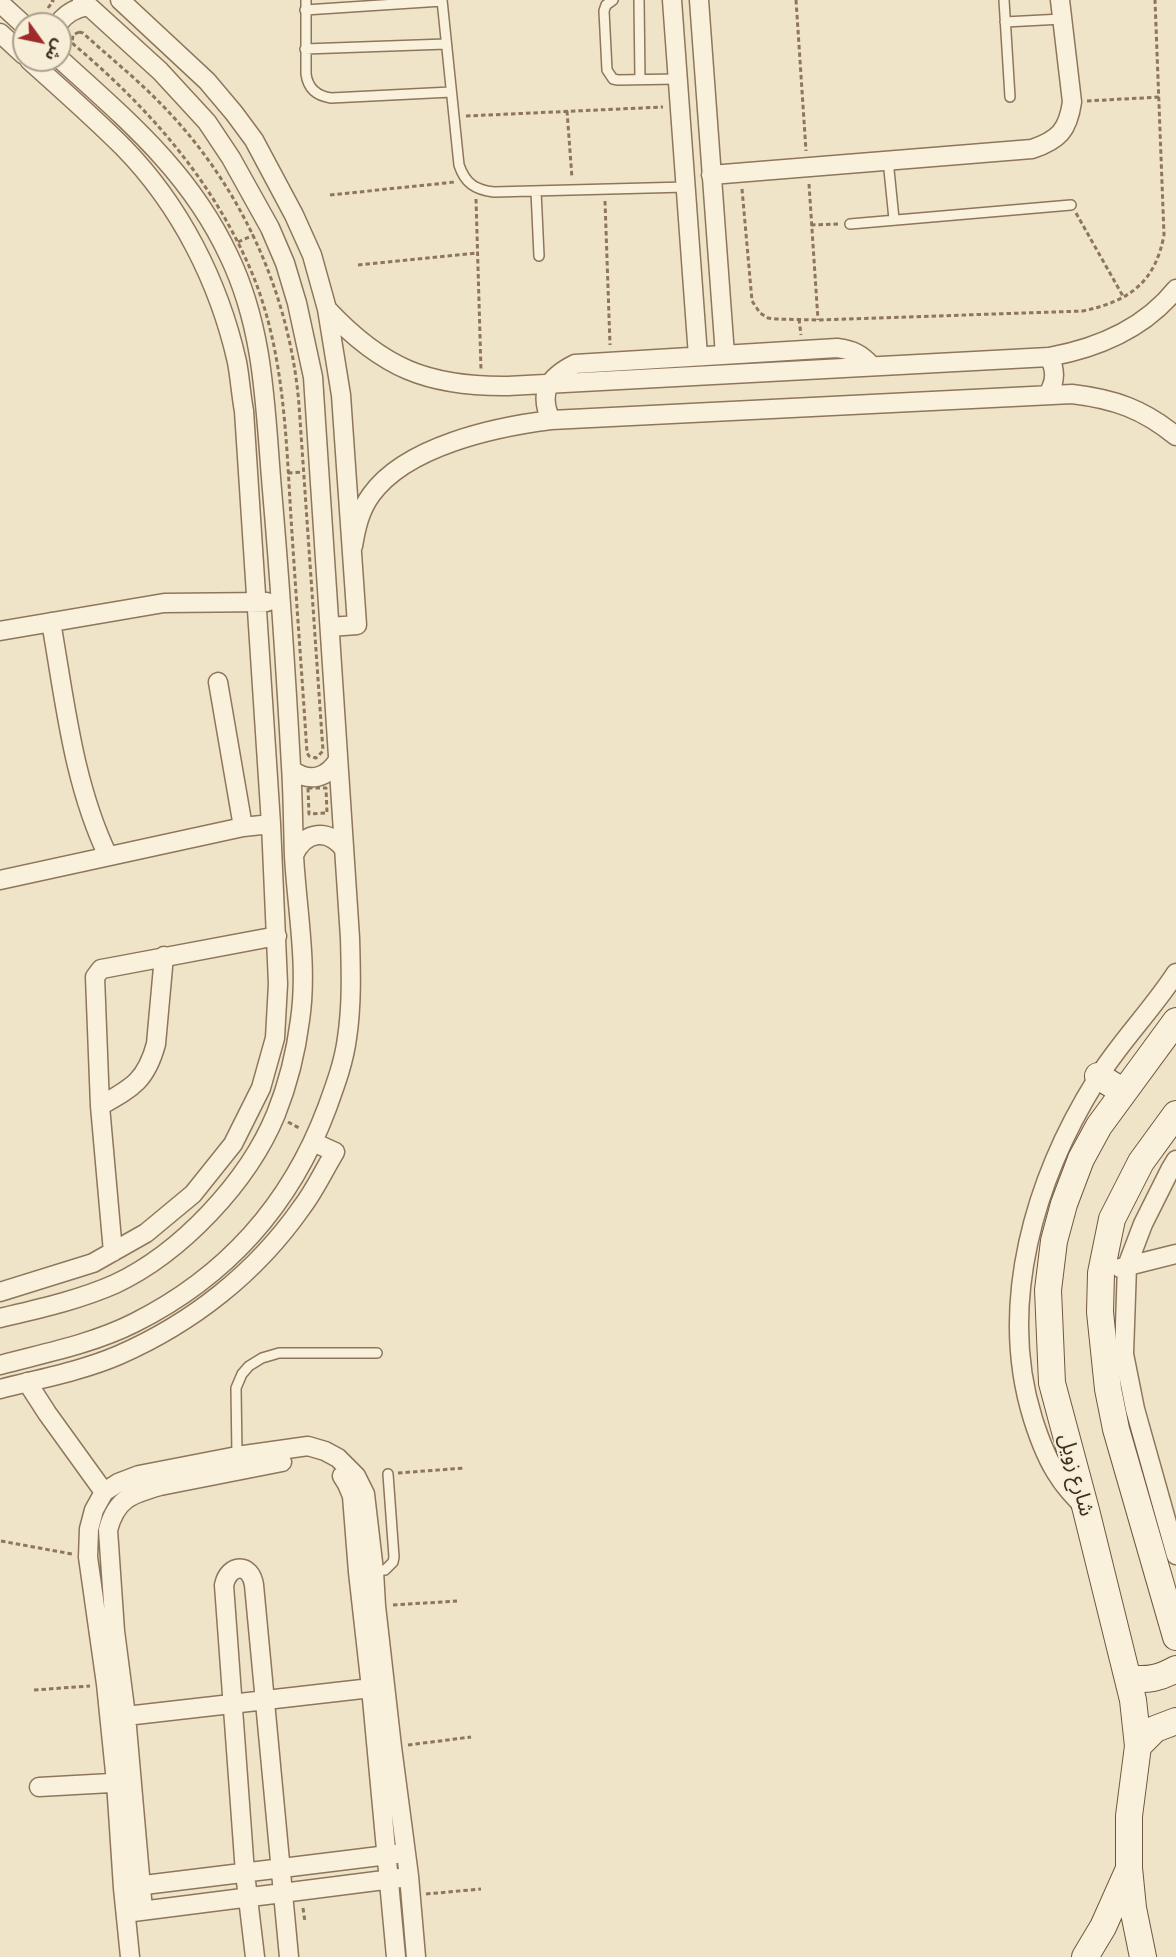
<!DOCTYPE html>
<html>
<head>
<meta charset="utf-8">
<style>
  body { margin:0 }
  #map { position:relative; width:1176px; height:1957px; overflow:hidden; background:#f0e4c8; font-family:"IBM Plex Serif","Noto Sans Arabic",serif }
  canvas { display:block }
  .north { position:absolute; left:12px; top:12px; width:60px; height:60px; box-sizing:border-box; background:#f7eed8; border:2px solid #ada18e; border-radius:50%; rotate:123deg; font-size:16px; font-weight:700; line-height:24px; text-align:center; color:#3d2e20 }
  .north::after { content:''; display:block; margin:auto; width:21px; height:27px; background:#9e2a2b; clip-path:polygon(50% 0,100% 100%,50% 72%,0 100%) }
</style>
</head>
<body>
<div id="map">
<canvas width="1176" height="1957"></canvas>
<div class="north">ش</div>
</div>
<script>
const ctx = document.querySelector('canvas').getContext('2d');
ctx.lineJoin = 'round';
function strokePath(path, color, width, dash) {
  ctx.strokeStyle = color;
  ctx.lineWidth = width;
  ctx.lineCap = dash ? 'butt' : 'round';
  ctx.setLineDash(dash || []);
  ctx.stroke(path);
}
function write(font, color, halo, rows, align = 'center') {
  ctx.font = font + ' "IBM Plex Serif","Noto Sans Arabic",serif';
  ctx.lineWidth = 4.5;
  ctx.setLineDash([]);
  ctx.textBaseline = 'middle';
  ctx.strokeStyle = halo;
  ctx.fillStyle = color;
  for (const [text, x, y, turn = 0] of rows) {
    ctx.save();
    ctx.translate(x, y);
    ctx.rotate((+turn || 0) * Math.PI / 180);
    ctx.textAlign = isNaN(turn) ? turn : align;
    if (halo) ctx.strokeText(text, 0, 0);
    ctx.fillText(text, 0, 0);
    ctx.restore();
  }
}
const service = new Path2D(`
  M306,0V74C308,89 317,96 331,98L451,92
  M442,0L459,165C465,183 475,190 494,192L686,187
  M613,0L606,5L604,11L607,70L613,79L618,80L678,79
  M639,0L640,79
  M1004,0L1010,97
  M305,10L442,1
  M1005,22L1062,19
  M305,49L446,44
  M888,160L894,219
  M536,191L539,256
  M850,224L1071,205
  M237,1456L236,1388L242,1374L249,1366L262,1358L279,1353H377
  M374,1571L385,1570L393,1562L394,1557L388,1474`);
const minor = new Path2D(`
  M120,0L207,81L234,113L254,140L294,215L312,255L327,309L341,395L357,625L330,627
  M672,0L698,356
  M699,0L725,355
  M0,3L24,25
  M58,24C66,13 75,8 88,6
  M0,33L24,55
  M711,175L1032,149C1059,140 1068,130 1072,102L1060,0
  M327,309C382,368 428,387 508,386L1049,357C1098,348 1144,329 1176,289
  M1048,394C1056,381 1056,370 1049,357
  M551,420C538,392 549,377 575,364L837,348C853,350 861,354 872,366
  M353,546C356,528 360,510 371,495C406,446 495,427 551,420L1072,394C1114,399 1143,409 1176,436
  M51,622C65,701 73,783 108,856
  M0,631L164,603L267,602
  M218,682L243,827
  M292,770C310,783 327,778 338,760
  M294,855C305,831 328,828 344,849
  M0,880L243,827L271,824
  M100,1106C132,1088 146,1081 156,1044L164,956
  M1176,1160L1170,1170L1143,1224L1127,1266L1124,1354L1135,1409L1176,1555
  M113,1252L100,1106L95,977L101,969L107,968L277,936
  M1120,1268L1176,1254
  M0,1292L93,1263L146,1233L193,1194L233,1144L261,1088L275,1038L278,984L271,824L244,411C241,395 240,378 237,362C219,282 180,205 123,147C93,117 61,89 29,60
  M0,1318C38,1309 79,1300 115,1284C181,1253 248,1182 276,1114C288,1084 296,1052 300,1020C308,966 297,910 294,856C293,826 293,796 291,766C286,674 280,582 272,490C265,409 265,331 229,256C190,172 127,120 60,59
  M0,1365C45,1353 92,1344 134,1323C226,1277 291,1204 327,1108C335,1086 344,1062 347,1038C352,1005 351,972 350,938L313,377L297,303L285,263L270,228L231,158L207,122L160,71L82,0
  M27,1382L47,1413L104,1492
  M0,1389C39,1379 82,1371 119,1355C192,1323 256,1273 302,1207C315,1190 324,1170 335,1152L313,1142
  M342,1476L347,1484L352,1496L358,1572L371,1688L396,1957
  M1082,1505C1074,1496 1065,1487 1059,1477C1047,1460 1039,1438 1033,1419C997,1304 1035,1178 1097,1079C1120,1042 1152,1010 1176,973
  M126,1716L371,1688
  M39,1787L129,1782
  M128,1887L396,1854
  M143,1910L126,1716L115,1631L108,1530C116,1499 131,1494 160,1486L282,1462
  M133,1912L400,1878
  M130,1957L123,1888L116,1782L106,1684L88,1557L89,1529L94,1510L104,1492L118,1483L139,1475L237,1456L308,1446L325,1451L338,1458L356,1476L365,1494L374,1571L376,1606L392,1747L409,1876L416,1957
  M255,1957L245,1873L224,1585C229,1563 251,1563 254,1585L289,1957`);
const secondary = new Path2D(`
  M1098,1076L1124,1092
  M1176,1114L1141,1162L1112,1219L1101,1273L1100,1312L1108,1389L1116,1429L1176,1637
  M1129,1678C1147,1681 1160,1678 1176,1669
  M1138,1746L1155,1729L1176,1721
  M1085,1957L1103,1927L1128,1871
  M1143,1957L1133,1908L1129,1868V1816L1138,1746L1133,1700L1086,1510L1052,1383L1048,1290L1054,1241L1064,1204L1081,1159L1099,1126L1176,1021`);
strokePath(service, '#8d765c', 12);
strokePath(minor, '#8d765c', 21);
strokePath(secondary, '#6f573f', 28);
strokePath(new Path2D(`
  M796,0L806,151
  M48,8L53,1L51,0
  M79,32L83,33C109,57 137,79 161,104C240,184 290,293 299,405L323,751L316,758L309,756L307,753C302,675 296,596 291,518C286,436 284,350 252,273C213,180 148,107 72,43L73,35Z
  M1087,101L1160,97
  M567,111L572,178
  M466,116L663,107
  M809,184L818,320
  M742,189L752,301L760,313L768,318L776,319L818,320L1083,311C1129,301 1155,283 1164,235L1155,0
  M330,195L455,182
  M476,199L481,370
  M605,201L610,345
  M1076,213L1124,298
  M811,225L840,224
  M238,242L254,235
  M358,265L478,253
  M799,319L801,335
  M288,473L303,472
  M308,788H326L327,813L309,814Z
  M288,1122L301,1129
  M398,1473L465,1468
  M1,1541L72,1554
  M393,1605L457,1601
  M34,1690L90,1686
  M408,1745L471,1737
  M426,1894L481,1889
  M303,1908L305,1922`), '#8d765c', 3, [4.5, 3]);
strokePath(service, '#faf1dc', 9);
strokePath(minor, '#faf1dc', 18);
strokePath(secondary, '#faf1dc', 26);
write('21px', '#3d2e20', '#f7eed8', [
  ["شارع زويل",1076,1475,75]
]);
</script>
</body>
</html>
